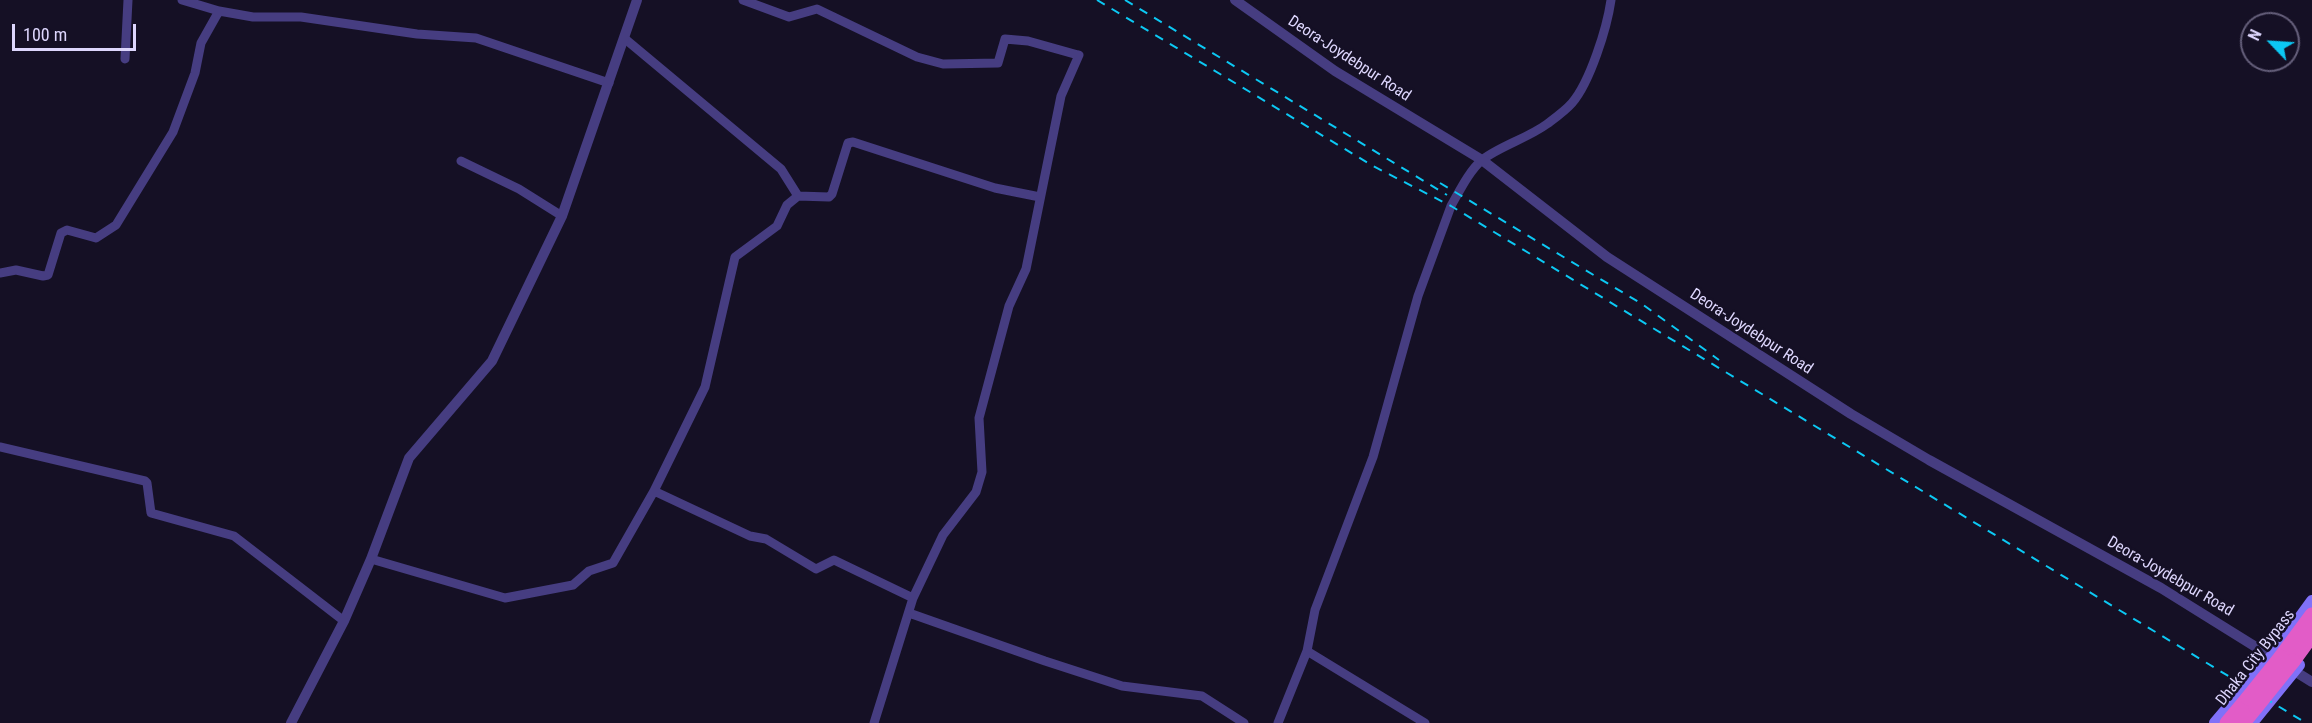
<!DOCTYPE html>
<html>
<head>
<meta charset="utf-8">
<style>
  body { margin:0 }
  #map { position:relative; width:2312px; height:723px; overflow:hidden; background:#151025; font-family:"Roboto Condensed",sans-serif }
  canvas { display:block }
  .north { position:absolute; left:2240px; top:12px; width:60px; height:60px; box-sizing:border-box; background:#151025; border:2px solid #655f7b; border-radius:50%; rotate:295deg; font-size:16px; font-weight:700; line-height:24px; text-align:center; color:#ddd6fd }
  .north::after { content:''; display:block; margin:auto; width:21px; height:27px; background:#0cc8f3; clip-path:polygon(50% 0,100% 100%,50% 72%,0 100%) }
  .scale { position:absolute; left:12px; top:24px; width:124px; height:27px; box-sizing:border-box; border:3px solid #ddd6fd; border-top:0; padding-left:8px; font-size:18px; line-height:21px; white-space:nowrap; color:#ddd6fd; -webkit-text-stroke:4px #151025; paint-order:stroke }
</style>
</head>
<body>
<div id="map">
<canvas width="2312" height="723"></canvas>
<div class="north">N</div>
<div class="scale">100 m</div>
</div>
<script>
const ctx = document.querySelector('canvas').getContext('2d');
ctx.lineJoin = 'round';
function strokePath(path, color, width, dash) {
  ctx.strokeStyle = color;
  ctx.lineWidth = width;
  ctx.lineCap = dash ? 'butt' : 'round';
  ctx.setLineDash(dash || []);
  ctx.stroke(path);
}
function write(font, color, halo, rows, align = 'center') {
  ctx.font = font + ' "Roboto Condensed",sans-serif';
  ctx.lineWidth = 5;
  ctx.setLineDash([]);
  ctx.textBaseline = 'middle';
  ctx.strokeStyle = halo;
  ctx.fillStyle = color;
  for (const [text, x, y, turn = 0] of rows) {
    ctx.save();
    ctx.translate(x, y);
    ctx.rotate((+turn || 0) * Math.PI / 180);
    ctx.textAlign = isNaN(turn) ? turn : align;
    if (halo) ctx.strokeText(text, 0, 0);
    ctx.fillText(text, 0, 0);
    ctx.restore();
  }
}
strokePath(new Path2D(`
  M182,0L219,11L253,17H301L417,34L476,38L609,83
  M743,0L789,17L817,9L917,57L943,64L998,63L1005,39L1028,41L1078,55
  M624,38L781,169L798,196
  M125,59L128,0
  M461,161L519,189L562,216
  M0,273L16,270L43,276L48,275L61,233L67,230L96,238L116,225L173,132L195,73L201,43L219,11
  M0,447L145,481L147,483L151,513L234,536L344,621
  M654,491L750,536L766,539L816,569L834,560L913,598
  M371,559L505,598L573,585L589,571L613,563L654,491L705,387L735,257L777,226L787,205L798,196L829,197L832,194L848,143L853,142L995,188L1040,197
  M909,613L1045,661L1122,686L1202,696L1244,723
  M1307,651L1425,723
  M874,723L913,598L943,535L976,492L982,472L979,418L1009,306L1026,269L1061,96L1079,55
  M1278,723L1307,651L1315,610L1373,457L1418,296L1451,206C1459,192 1469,171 1482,160C1500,146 1528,138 1547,124C1555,118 1565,111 1572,103C1590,82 1607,28 1611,0`), '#463d81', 9);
strokePath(new Path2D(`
  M1235,0L1335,71L1482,160L1607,257L1851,414L1929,460L2161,588L2312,682
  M291,723L344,621L371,559L409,458L492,361L562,216L637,0`), '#463d81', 10);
strokePath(new Path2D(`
  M2255,719L2299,665
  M2215,723L2272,656L2312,601`), '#8071f8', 12);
strokePath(new Path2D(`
  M2281,657L2312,615
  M2293,661L2312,635
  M2227,723L2248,698
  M2243,723L2256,707`), '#e25cc7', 15);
strokePath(new Path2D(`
  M1097,0L1373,166L1451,206L2306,723
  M1125,0L1447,195
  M1440,183L1642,304L1719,360`), '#0cc8f3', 2, [9, 8]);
strokePath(new Path2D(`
  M2248,698L2281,657
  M2256,707L2293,661`), '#e25cc7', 15);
write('16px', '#ddd6fd', '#151025', [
  ["Deora-Joydebpur Road",1349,59,33],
  ["Deora-Joydebpur Road",1751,332,33],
  ["Deora-Joydebpur Road",2170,577,30],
  ["Dhaka City Bypass",2256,658,-52]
]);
</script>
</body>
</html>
